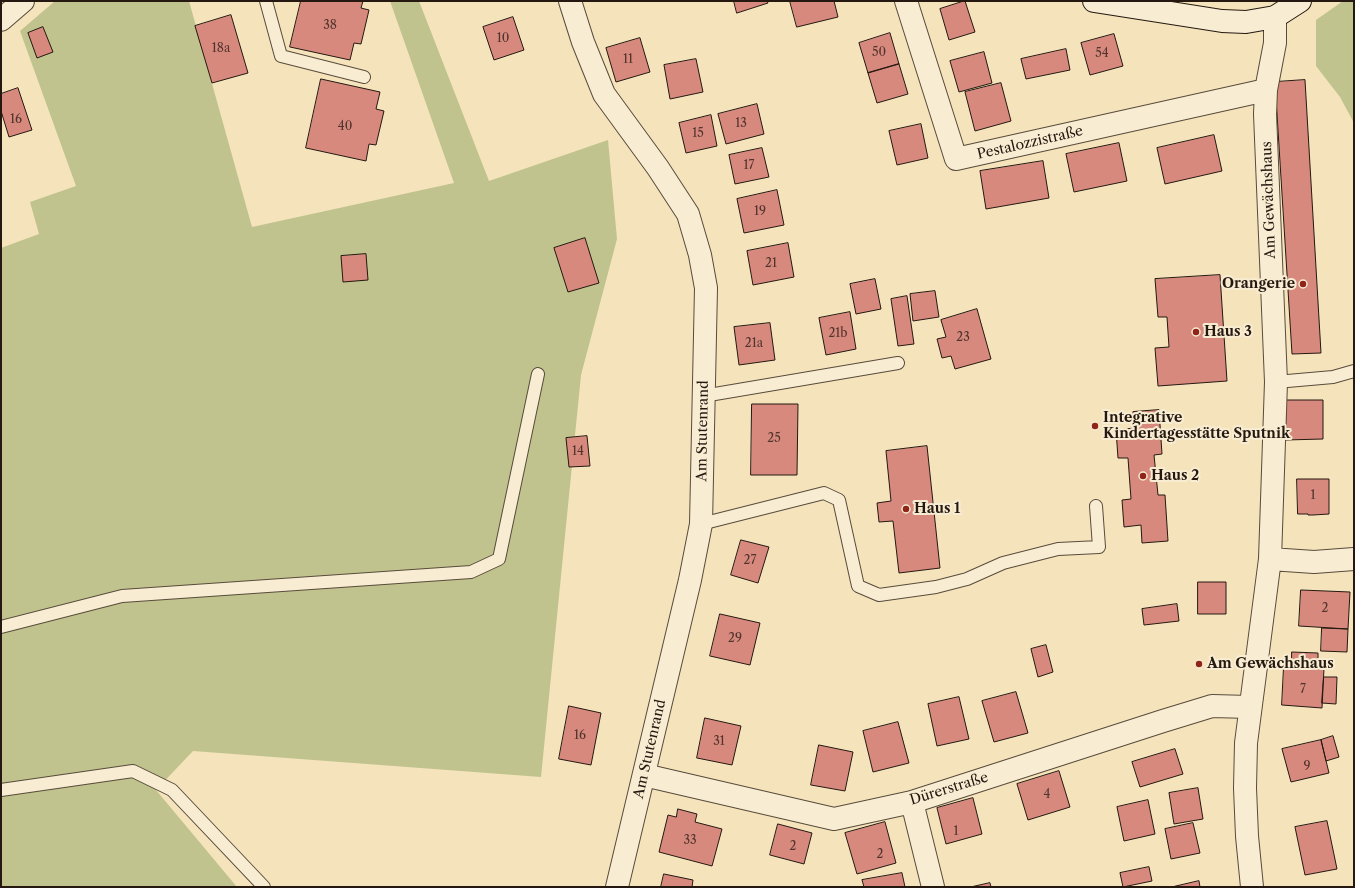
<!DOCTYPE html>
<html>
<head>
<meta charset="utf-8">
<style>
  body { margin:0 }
  #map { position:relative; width:1355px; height:888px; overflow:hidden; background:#f5e3bc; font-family:"Libre Caslon Text",serif }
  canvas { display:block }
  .frame { position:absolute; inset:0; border:2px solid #241810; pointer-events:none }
</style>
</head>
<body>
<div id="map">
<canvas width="1355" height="888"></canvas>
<div class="frame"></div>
</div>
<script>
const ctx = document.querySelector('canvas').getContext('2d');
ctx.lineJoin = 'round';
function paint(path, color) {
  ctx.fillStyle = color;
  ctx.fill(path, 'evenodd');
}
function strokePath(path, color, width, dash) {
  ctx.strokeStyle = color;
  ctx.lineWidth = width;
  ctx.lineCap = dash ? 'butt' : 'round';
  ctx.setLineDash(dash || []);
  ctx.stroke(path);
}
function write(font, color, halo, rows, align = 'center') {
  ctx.font = font + ' "Libre Caslon Text",serif';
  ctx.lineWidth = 4;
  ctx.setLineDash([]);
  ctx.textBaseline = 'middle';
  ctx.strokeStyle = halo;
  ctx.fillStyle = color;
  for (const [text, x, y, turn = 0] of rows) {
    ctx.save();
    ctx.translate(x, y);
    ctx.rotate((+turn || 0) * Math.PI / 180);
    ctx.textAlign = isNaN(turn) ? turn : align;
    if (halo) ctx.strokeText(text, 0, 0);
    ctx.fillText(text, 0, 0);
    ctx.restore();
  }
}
paint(new Path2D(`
  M55,1H189L252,227L454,183L390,1H419L489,181L608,140L617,239L581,375L541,777L193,751L156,790L237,887H1V248L39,234L30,202L76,186L20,31Z
  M1343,1H1354V123L1340,97L1316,66V20Z`), '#c0c38e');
const building = new Path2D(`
  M301,1H363L361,8L369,10L361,44L354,43L350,60L290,47Z
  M734,1H767L768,3L737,13Z
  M790,1H834L838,17L797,27Z
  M965,1L975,32L949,40L940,9Z
  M231,15L248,73L212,83L195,26Z
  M513,17L524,50L494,60L483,27Z
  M43,27L53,52L37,58L28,33Z
  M890,33L899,64L868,73L859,43Z
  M1114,34L1123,66L1090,75L1081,43Z
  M640,38L650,72L616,82L606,48Z
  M1066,49L1070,70L1026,79L1021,59Z
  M984,52L992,83L959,92L950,61Z
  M696,59L703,92L670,99L664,65Z
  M899,64L908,94L877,103L868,73Z
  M321,79L380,92L376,109L384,111L376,145L369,144L366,161L306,148Z
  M1305,80L1321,353L1292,354L1275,82Z
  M1001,83L1011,121L975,131L965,92Z
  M18,88L32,130L9,137L1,111V94Z
  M757,104L764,134L726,144L718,114Z
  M711,115L717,146L686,153L679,123Z
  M921,124L928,158L897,165L889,131Z
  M1214,135L1222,171L1165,184L1157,148Z
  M1119,143L1127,181L1074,192L1066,154Z
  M762,148L769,177L735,184L729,155Z
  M1043,161L1049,198L986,209L980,171Z
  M777,190L784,225L744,233L737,199Z
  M585,238L599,283L568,292L554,248Z
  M788,243L794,277L753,285L747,251Z
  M366,254L368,280L343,282L341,256Z
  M1220,275L1227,381L1158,386L1155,348L1169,347L1167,317H1158L1155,279Z
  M875,279L881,309L856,314L850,284Z
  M935,291L939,317L913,321L910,294Z
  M907,296L914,344L898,346L891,299Z
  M977,309L991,359L955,369L951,356L942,358L937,339L946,337L941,320Z
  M850,312L856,349L826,355L819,318Z
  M770,323L775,360L739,365L734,327Z
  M1286,400H1323V439L1286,440Z
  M752,404H798L797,475H751Z
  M1159,410L1162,454L1154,455L1158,495H1165L1168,541L1142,543L1141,525L1124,527L1122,500L1131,499L1128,458H1118L1116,430L1134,428L1133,412Z
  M587,436L590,466L569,467L566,438Z
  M927,446L940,568L899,573L893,521L879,522L877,503L891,501L886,451Z
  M1297,479H1329V514L1313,515H1308V514H1298Z
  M741,540L769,547L758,583L731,575Z
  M1198,582H1226V614H1198Z
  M1301,590L1350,592L1348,629L1299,626Z
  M1177,604L1179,621L1144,625L1142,609Z
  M720,614L760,623L750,665L710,656Z
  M1322,628L1348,629L1347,652L1321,651Z
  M1046,645L1053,672L1038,677L1031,649Z
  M1292,652L1318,653V668L1292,666Z
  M1284,666L1324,668L1322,708L1282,705Z
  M1324,677H1337L1336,704L1322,703Z
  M1016,692L1028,733L994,742L982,701Z
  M959,697L969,739L937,746L928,704Z
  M569,706L601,713L591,765L559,759Z
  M705,718L741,726L732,765L697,758Z
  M898,722L909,763L873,772L863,731Z
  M1333,736L1339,757L1326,761L1321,740Z
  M1321,740L1329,773L1291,782L1282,749Z
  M819,745L853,752L845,791L811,785Z
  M1175,749L1183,774L1140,787L1132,762Z
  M1059,771L1070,807L1028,820L1017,784Z
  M1198,788L1203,819L1174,824L1169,793Z
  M973,798L982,834L946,844L937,808Z
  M1148,800L1155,834L1124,841L1117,807Z
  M678,809L697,814L695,822L722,829L712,866L659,852L668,815L676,817Z
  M1327,821L1337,869L1305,875L1295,827Z
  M885,822L896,863L857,874L845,833Z
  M1193,823L1200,853L1171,859L1165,829Z
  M778,824L812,833L804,864L770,855Z
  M1149,867L1152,881L1123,887L1120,873Z
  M902,873L905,887H864L862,880Z
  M664,874L693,880L692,887H661Z
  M1199,881L1200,887H1172Z
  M990,883L991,887H971Z`);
paint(building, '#d7897e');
strokePath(building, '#241810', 1);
const lane = new Path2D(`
  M266,1L281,56L364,77
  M1276,382L1333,377L1354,371
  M703,396L898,363
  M701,524L824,493L839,500L858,586L879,595L936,587L967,579L1003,563L1058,549L1099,547L1096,506
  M1,627L122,596L471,572L499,559L538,374
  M1,790L133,771L172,790L264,887`);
const street = new Path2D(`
  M570,1L583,42L604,94L658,168L688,214L700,255L706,288L701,524L690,580L617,887
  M906,1L956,159L1266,90
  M1,20L23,1
  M1270,559L1314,562L1354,559
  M644,775L834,819L912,802L1163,721L1212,706L1250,707
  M912,802L933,887
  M1252,887L1247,836L1245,788L1246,743L1270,559L1276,382L1265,114L1266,90L1275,43V17`);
const secondary = new Path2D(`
  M1094,1L1222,21L1246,22L1275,17L1300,1`);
strokePath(lane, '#584b3b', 14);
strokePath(street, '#584b3b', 24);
strokePath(secondary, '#241810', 24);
strokePath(lane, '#f8edd3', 12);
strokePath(street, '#f8edd3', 22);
strokePath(secondary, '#f8edd3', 22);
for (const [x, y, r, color] of [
  [1303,284,4,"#8f2418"],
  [1196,332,4,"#8f2418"],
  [1095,426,4,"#8f2418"],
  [1143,476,4,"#8f2418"],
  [906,509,4,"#8f2418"],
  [1199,664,4,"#8f2418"]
]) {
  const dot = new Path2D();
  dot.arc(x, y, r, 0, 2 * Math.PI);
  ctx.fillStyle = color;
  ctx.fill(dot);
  strokePath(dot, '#f8edd3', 1.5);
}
write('12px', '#51342c', null, [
  ["38",330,26],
  ["10",503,39],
  ["18a",221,49],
  ["50",879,53],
  ["54",1102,54],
  ["11",628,60],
  ["16",16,120],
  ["13",741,124],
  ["40",345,127],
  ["15",698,134],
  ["17",749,166],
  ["19",760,212],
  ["21",771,264],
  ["21b",838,334],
  ["23",963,338],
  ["21a",754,344],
  ["25",774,439],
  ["14",578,452],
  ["1",1313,496],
  ["27",750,561],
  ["2",1325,609],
  ["29",735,639],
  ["7",1303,690],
  ["16",580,736],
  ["31",719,742],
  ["9",1307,767],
  ["4",1047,795],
  ["1",956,832],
  ["33",690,841],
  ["2",793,847],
  ["2",880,855]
]);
write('14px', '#241810', '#f8edd3', [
  ["Pestalozzistraße",1030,143,-13],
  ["Am Gewächshaus",1269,200,-92],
  ["Am Stutenrand",703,431,-89],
  ["Am Stutenrand",650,749,-77],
  ["Dürerstraße",949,789,-17]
]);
write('bold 14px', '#241810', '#f8edd3', [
  ["Orangerie",1295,284,"right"],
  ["Haus 3",1204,332],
  ["Integrative",1103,418],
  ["Kindertagesstätte Sputnik",1103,434],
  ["Haus 2",1151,476],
  ["Haus 1",914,509],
  ["Am Gewächshaus",1207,664]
], 'left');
</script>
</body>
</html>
